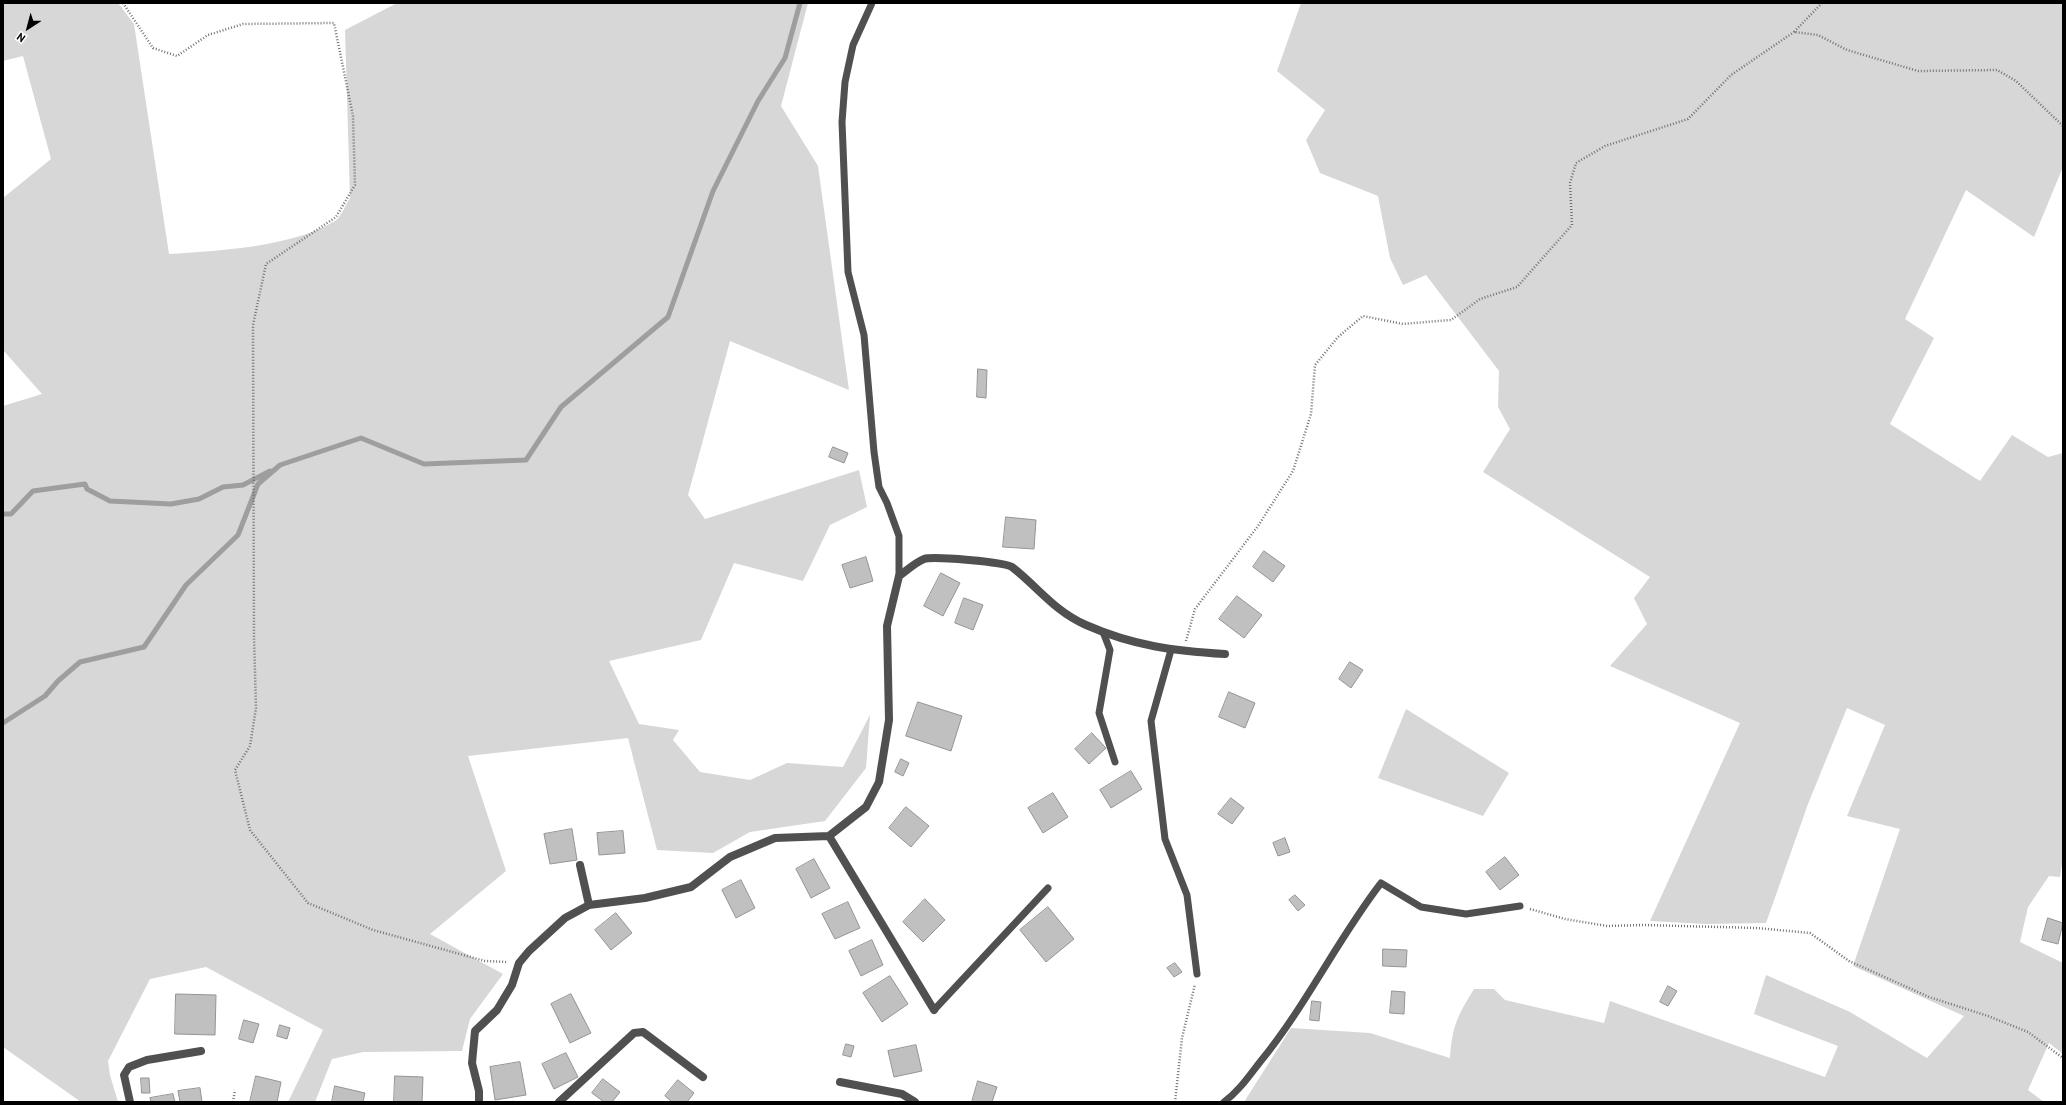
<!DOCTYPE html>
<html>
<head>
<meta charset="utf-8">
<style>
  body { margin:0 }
  #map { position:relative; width:2066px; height:1105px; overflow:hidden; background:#fff; font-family:"PT Sans",sans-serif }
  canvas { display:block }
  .frame { position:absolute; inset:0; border:4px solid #000; pointer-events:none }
  .north { position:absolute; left:8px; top:8px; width:40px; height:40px; -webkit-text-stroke:3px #fff; paint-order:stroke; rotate:216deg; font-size:11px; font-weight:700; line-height:16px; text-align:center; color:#000 }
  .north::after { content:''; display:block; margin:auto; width:14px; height:18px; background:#000; clip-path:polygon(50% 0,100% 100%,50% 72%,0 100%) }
</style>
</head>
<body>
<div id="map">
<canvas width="2066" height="1105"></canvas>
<div class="frame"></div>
<div class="north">N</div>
</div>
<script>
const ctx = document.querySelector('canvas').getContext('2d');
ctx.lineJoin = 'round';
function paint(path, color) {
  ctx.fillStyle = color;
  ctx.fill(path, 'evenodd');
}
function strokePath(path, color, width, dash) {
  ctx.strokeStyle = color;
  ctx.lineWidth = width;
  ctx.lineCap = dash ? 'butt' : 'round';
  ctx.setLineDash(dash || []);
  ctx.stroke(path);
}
paint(new Path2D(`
  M3,3H118L134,24L169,254C218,251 292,247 335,221C341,217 346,204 350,198L345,30L397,3H808L781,106L818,166L849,390L730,341L688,495L705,519L859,470L867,507L830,525L803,581L734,563L701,640L609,661L639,724L679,730L673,740L700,772L750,780L787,763L843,767L870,715L866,768L825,821L750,832L713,853L657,850L628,738L468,756L506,871L430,934L503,974L470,1019L462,1051L363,1052L332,1059L315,1102H288L323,1030L206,967L150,979L108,1061L110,1075L118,1102H81L3,1047V406L42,394L3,350V198L51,159L23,56L3,61Z
  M1301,3H2063V167L2034,237L1966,190L1905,319L1934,338L1890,424L1980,481L2012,435L2048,457L2063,453V857L2060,877L2049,876L2028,907L2020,942L2063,963V1054L2049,1043L2028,1090L2044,1102H1244L1291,1028L1370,1033L1450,1058C1452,1026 1458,1015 1474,989H1494L1505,1000L1604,1023L1610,1001L1825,1077L1838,1046L1754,1014L1766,975L1850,1012L1927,1058L1964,1016L1853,966L1900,829L1847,816L1885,725L1847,708L1808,804L1766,923L1705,924L1650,921L1740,723L1610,666L1647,624L1634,598L1650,577L1483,472L1510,429L1498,407L1499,371L1426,275L1403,285L1390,258L1378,196L1320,173L1306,140L1325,110L1277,71Z
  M1406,709L1509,773L1483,816L1378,778Z`), '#d7d7d7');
strokePath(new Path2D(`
  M3,514H11L33,491L85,484L87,489L110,501L171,504L199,499L223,487L243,485L270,471
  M3,723L45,696L58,681L80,662L144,647L186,585L238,535L258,484L280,465L361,438L424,464L526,460L561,407L668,317L713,191L758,101L785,58L800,3`), '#9e9e9e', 5);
const building = new Path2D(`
  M978,369L987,370L986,398L977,397Z
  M833,447L848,453L844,463L829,457Z
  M1006,517L1036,520L1034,549L1003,547Z
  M1264,551L1285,566L1273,582L1253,567Z
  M866,557L873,581L850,588L842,565Z
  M941,573L960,583L943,616L924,606Z
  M1237,596L1262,615L1244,638L1219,619Z
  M964,598L983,605L973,630L955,623Z
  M1350,662L1363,670L1351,688L1339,679Z
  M1229,692L1255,703L1245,728L1219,717Z
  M918,702L962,716L951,751L906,736Z
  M1092,733L1106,748L1089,764L1075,749Z
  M901,759L909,763L903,776L895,772Z
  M1131,771L1142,789L1111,808L1100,790Z
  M1053,793L1068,817L1043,833L1028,808Z
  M1231,798L1244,808L1232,824L1218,814Z
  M906,807L929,826L911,847L889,828Z
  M572,829L577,860L550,864L544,834Z
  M623,831L625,853L599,855L597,833Z
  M1285,838L1290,852L1278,856L1273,843Z
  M1505,857L1519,875L1500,890L1486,872Z
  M814,859L830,888L811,898L796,869Z
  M741,880L755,908L736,918L722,890Z
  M1295,895L1305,905L1298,911L1289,900Z
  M925,899L945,920L923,942L903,922Z
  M848,902L860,928L835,939L822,914Z
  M1048,907L1074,939L1046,962L1020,930Z
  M616,913L632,933L611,950L595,930Z
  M2048,918L2063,923L2058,944L2042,940Z
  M872,940L883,965L861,976L849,951Z
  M1383,949L1407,950L1406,967L1383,966Z
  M1175,963L1182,972L1174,977L1167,968Z
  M890,976L908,1004L882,1022L863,993Z
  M1668,986L1677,991L1668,1006L1660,1002Z
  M1392,991L1405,992L1404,1014L1390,1013Z
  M176,994L216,995L215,1035L175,1034Z
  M571,994L591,1033L570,1043L551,1004Z
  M1312,1001L1321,1002L1319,1021L1310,1020Z
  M244,1020L259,1024L253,1043L239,1039Z
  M280,1025L290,1028L287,1039L277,1036Z
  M846,1044L854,1046L851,1057L843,1055Z
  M916,1045L922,1071L894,1077L888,1051Z
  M566,1053L578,1077L554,1089L542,1064Z
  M520,1062L526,1095L495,1100L490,1067Z
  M256,1076L281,1082L277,1102H250Z
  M395,1076L423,1077L422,1102H394Z
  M141,1078H149L150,1093H142Z
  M603,1079L620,1092L612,1102H604L592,1093Z
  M678,1080L694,1093L687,1102H672L665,1096Z
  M978,1081L997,1087L992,1102H972Z
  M335,1086L365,1093L363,1102H332Z
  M200,1088L202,1102H180L178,1091Z
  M173,1094L175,1102H151L150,1098Z`);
paint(building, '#c0c0c0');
strokePath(building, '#949494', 1);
strokePath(new Path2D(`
  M123,3L153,48L177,56L208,35L243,24L334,23L353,116L355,185L336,217L266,264L253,325L254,637L256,708L250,746L235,770L250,830L308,903L373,930L485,961L508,962
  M1822,3L1794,32L1818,35L1847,50L1918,71L1997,70L2016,81L2063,126
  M1186,641L1195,609L1258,526L1293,471L1311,414L1315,365L1338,337L1363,316L1403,324L1451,320L1480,299L1517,287L1572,225L1570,183L1576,163L1605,146L1688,119L1731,75L1794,32
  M1530,909L1565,919L1607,926L1644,925L1757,928L1810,933L1849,961L1929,997L1988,1016L2028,1032L2063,1058
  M233,1102L235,1090
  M1175,1102L1182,1038L1195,984`), '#727272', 2.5, [1, 2]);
strokePath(new Path2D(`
  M872,3L853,45L845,82L842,122L848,272L864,335L874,452L879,487L887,503L899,536V576
  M1103,632L1110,650L1099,713L1115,762
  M1171,650L1151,721L1165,839L1187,895L1197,974
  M934,1010L1048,888
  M1224,1102C1239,1091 1249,1076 1260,1062C1306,1006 1337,940 1381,883L1421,907L1466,914L1520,906`), '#505050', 7);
strokePath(new Path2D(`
  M829,836L934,1010
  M580,865L589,905
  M840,1082L902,1094L915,1102
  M130,1102L124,1075L129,1067L147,1060L201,1051
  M479,1102V1091L472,1063L475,1031L497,1010L512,985L519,963L529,951L565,918L589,905L645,898L691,887L730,857L775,838L829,836L866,807L879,782L889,720L887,626L899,576C906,571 916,562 924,559C933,556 1005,562 1012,567C1038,587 1054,611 1086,625C1134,646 1174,651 1225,654
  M559,1102L634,1033L643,1032L703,1077`), '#505050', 8);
</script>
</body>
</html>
